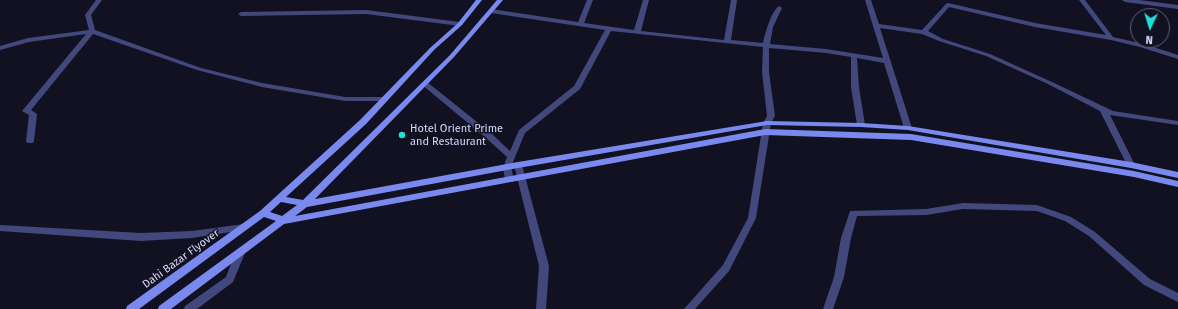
<!DOCTYPE html>
<html>
<head>
<meta charset="utf-8">
<style>
  body { margin:0 }
  #map { position:relative; width:1178px; height:309px; overflow:hidden; background:#112; font-family:"Fira Sans",sans-serif }
  canvas { display:block }
  .north { position:absolute; left:1130px; top:8px; width:40px; height:40px; box-sizing:border-box; background:#112; border:1px solid #606178; border-radius:50%; rotate:184deg; font-size:11px; font-weight:700; line-height:16px; text-align:center; color:#d7d8fa }
  .north::after { content:''; display:block; margin:auto; width:14px; height:18px; background:#1de0d6; clip-path:polygon(50% 0,100% 100%,50% 72%,0 100%) }
</style>
</head>
<body>
<div id="map">
<canvas width="1178" height="309"></canvas>
<div class="north">N</div>
</div>
<script>
const ctx = document.querySelector('canvas').getContext('2d');
ctx.lineJoin = 'round';
function paint(path, color) {
  ctx.fillStyle = color;
  ctx.fill(path, 'evenodd');
}
function strokePath(path, color, width, dash) {
  ctx.strokeStyle = color;
  ctx.lineWidth = width;
  ctx.lineCap = dash ? 'butt' : 'round';
  ctx.setLineDash(dash || []);
  ctx.stroke(path);
}
function write(font, color, halo, rows, align = 'center') {
  ctx.font = font + ' "Fira Sans",sans-serif';
  ctx.lineWidth = 3;
  ctx.setLineDash([]);
  ctx.textBaseline = 'middle';
  ctx.strokeStyle = halo;
  ctx.fillStyle = color;
  for (const [text, x, y, turn = 0] of rows) {
    ctx.save();
    ctx.translate(x, y);
    ctx.rotate((+turn || 0) * Math.PI / 180);
    ctx.textAlign = isNaN(turn) ? turn : align;
    if (halo) ctx.strokeText(text, 0, 0);
    ctx.fillText(text, 0, 0);
    ctx.restore();
  }
}
paint(new Path2D(`
  M96,0H102L91,15L95,30L201,68L262,83L345,97H385L389,99L385,101H345L262,87L197,70L93,34L31,110L37,114L34,141L33,143H27L26,141L29,115L22,111L86,34L29,42L0,50V46L28,38L89,30L85,15Z
  M587,0H593L584,23L634,30L643,0H649L641,31L724,40L731,0H737L731,40L763,43C765,34 771,11 779,6L782,8L773,27L770,44L826,49L883,58L865,0H871L879,24L922,30L946,4L948,3L1035,23L1106,35L1079,0H1085L1113,37L1144,44L1178,55V59L1140,47L1111,40L1035,27L949,7L928,31L943,39L990,54L1052,82L1113,111L1178,121V125L1110,115L1135,165L1134,167H1128L1100,111L1048,84L986,56L939,41L922,34L880,28L912,128L908,130L904,128L884,63L857,58L859,87L865,125L861,127L857,125L851,87V57L826,53L769,48V72L775,116L771,123L756,218L729,271L695,309H684L723,265L748,218L763,123L767,116L762,72L763,47L611,31L580,89L525,133L511,167L514,180L513,182H507C502,172 503,167 507,157L486,138L421,84L425,82H427L492,134L510,151L519,130L574,86L605,30L491,13L488,11L491,9L578,22Z
  M1122,0H1139L1178,5V9L1125,2Z
  M366,10L460,22L463,24L460,26L366,14L241,16L238,14L241,12Z
  M518,162L522,165L549,266L546,309H536L539,266L514,165Z
  M963,203L1037,205L1071,217L1095,232L1150,279L1178,293V302L1144,285L1089,236L1065,221L1037,211L963,209L926,215L857,216L851,238L844,277L833,309H823L834,277L841,238L850,211L926,209Z
  M244,224L247,225L248,227L247,229L244,230L192,238L141,241L0,231V225L141,233L192,231Z
  M240,249L243,250L245,253L233,282L197,309H184L185,306L226,277L235,253L237,250Z`), '#42487b');
paint(new Path2D(`
  M476,0H482L462,25L434,50L366,124L286,197L303,200L450,55L497,0H503L454,57L315,199L518,162L767,121L861,123L908,126L1131,162L1178,172V178L1131,168L908,130L861,127L767,125L518,168L307,207L295,216L765,129L911,134L1134,171L1178,181V187L1134,177L911,140L765,135L284,224L171,309H158L159,306L276,221L264,217L139,309H126L127,306L260,211L360,120L430,48L458,23ZM281,202L297,205L282,216L270,212Z`), '#7a89ee');
for (const [x, y, r, color] of [
  [402,135,4,"#1de0d6"]
]) {
  const dot = new Path2D();
  dot.arc(x, y, r, 0, 2 * Math.PI);
  ctx.fillStyle = color;
  ctx.fill(dot);
  strokePath(dot, '#112', 1.5);
}
write('11px', '#d7d8fa', '#112', [
  ["Hotel Orient Prime",410,129],
  ["and Restaurant",410,142]
], 'left');
write('11px', '#d7d8fa', '#112', [
  ["Dahi Bazar Flyover",181,259,-36]
]);
</script>
</body>
</html>
